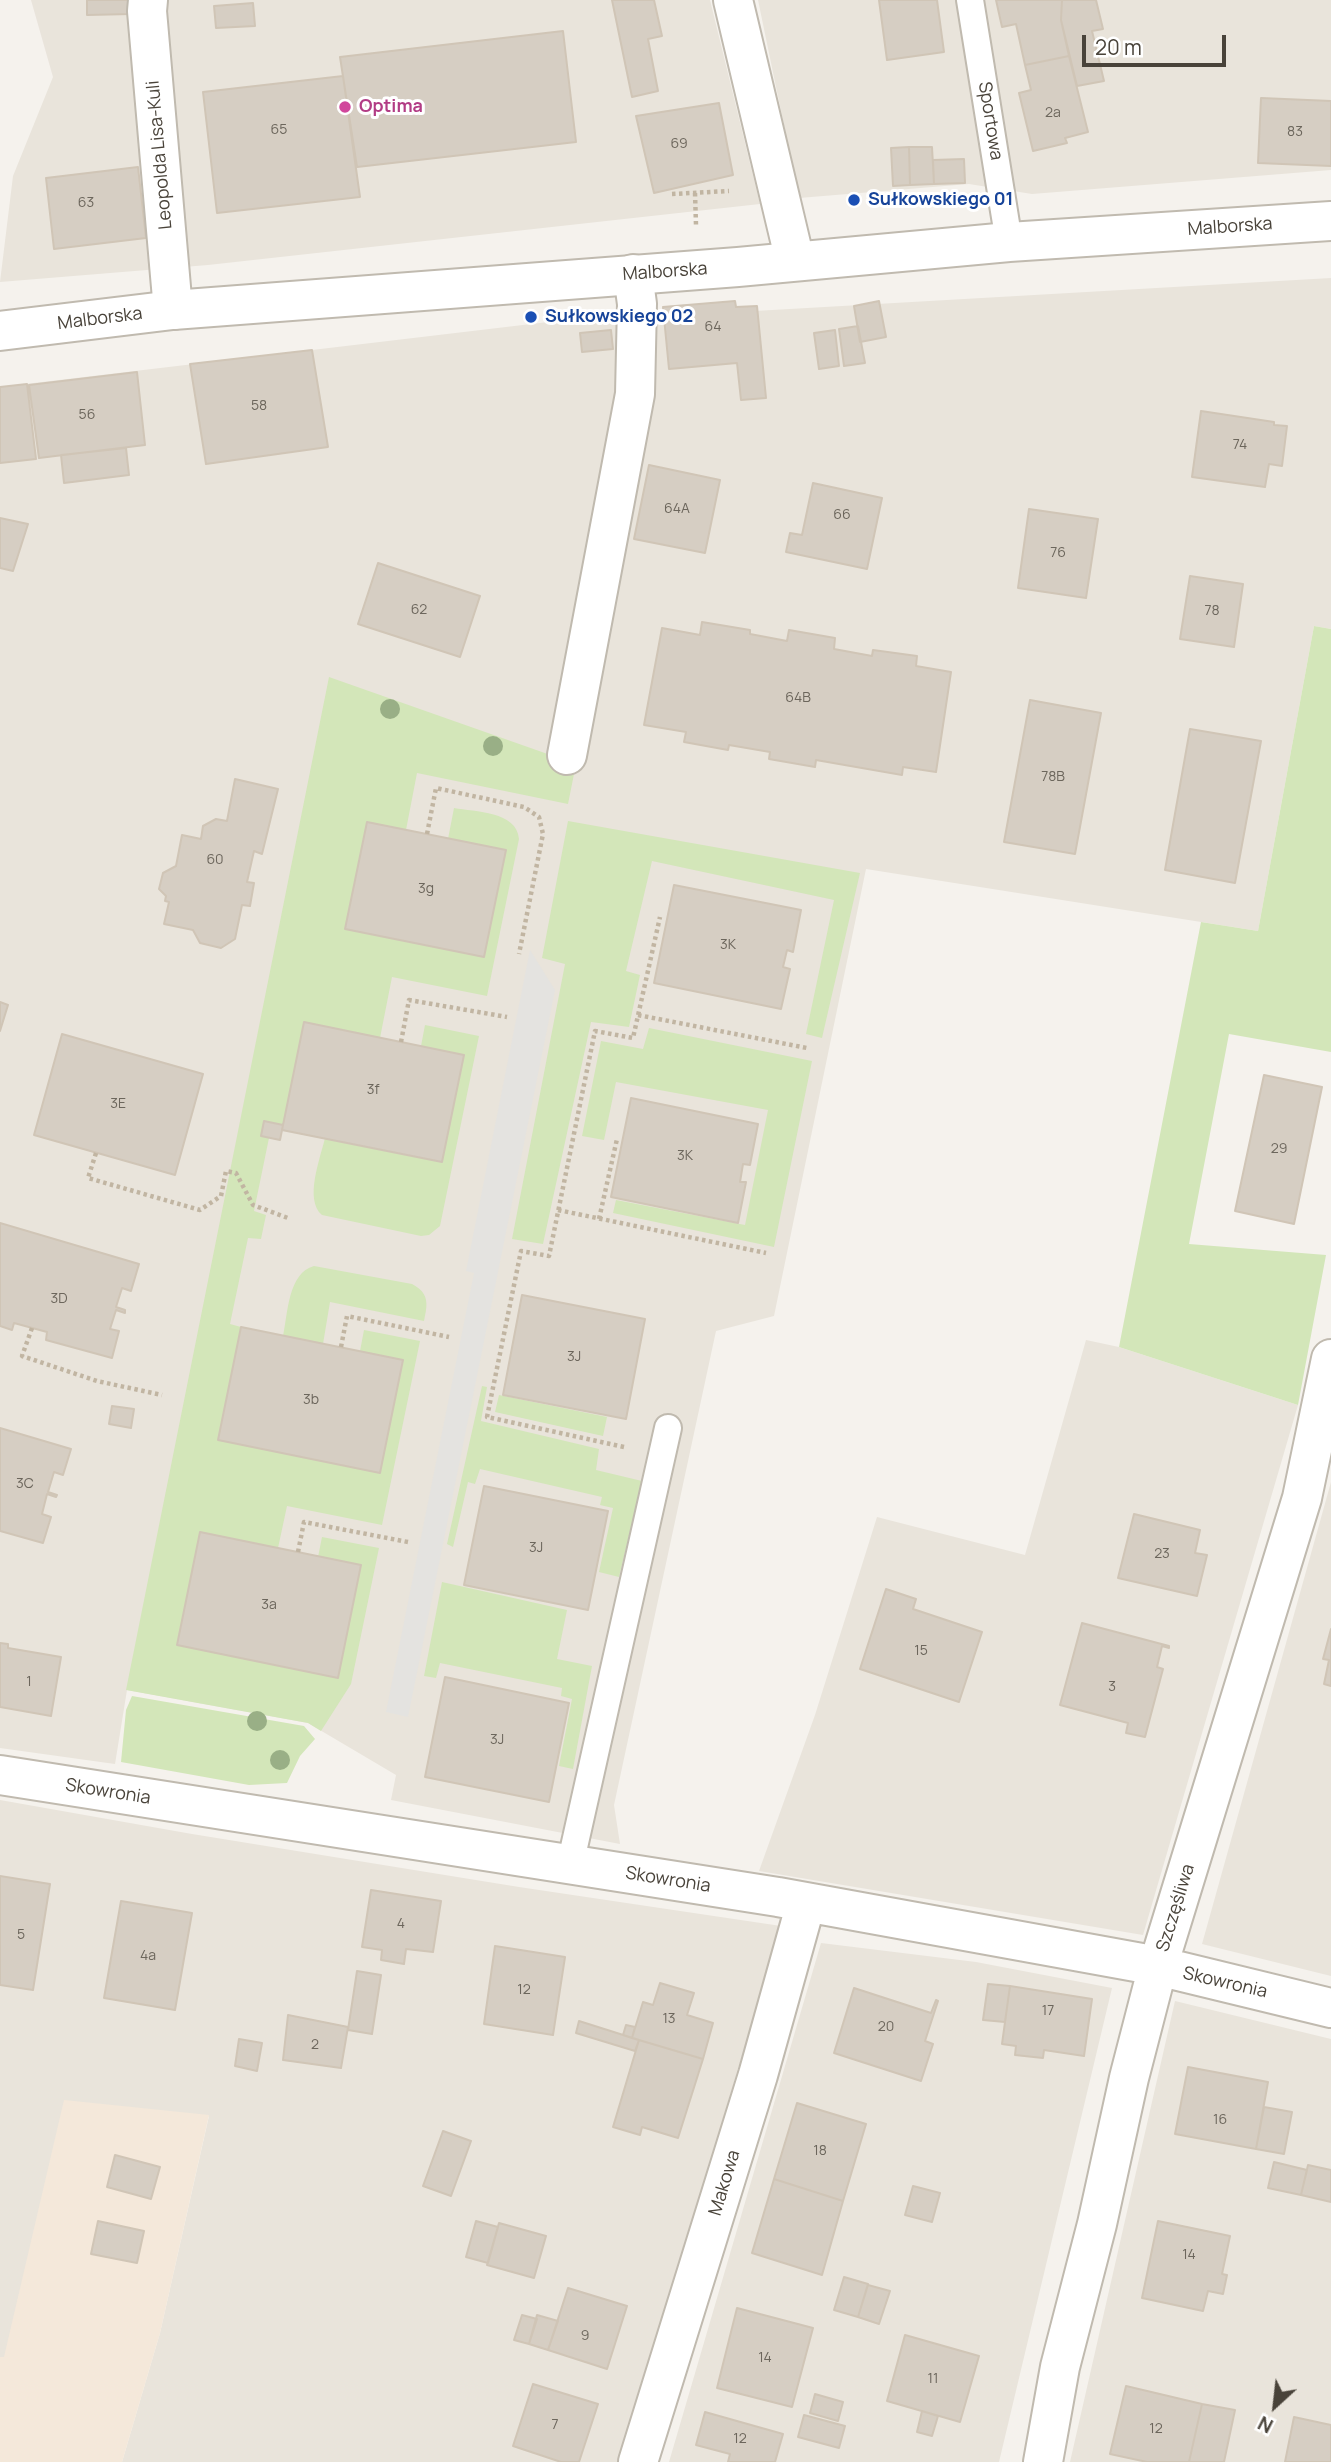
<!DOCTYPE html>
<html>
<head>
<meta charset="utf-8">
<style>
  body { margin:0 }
  #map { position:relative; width:1331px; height:2462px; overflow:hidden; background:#f5f2ed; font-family:Manrope,sans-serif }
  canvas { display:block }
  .north { position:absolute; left:1240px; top:2371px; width:70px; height:70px; -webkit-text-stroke:5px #fff; paint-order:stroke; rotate:207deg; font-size:19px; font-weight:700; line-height:28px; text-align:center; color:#49433a }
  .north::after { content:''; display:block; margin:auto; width:24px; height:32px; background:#49433a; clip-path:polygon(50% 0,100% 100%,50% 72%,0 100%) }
  .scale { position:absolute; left:1082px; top:35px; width:144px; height:32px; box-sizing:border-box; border:4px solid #49433a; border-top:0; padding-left:9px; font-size:21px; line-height:24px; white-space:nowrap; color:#49433a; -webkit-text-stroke:5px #fff; paint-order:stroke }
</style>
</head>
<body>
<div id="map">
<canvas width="1331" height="2462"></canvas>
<div class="north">N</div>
<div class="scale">20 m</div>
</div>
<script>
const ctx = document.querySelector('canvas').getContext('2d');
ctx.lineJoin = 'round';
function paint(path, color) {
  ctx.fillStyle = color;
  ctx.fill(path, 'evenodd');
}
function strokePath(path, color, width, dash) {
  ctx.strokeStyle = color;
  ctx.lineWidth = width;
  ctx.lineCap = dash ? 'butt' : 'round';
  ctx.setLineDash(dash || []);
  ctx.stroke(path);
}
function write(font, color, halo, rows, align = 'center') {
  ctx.font = font + ' Manrope,sans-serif';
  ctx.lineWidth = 6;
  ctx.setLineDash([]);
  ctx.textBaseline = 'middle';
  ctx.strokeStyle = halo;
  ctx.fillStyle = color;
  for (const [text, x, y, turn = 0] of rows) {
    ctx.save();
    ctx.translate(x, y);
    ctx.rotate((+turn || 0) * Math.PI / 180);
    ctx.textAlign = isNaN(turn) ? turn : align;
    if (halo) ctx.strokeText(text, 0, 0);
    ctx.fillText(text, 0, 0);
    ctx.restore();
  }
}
paint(new Path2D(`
  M31,0H710L760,204L208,265L0,282L13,176L53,77Z
  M758,0H1331V170L1032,194L969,184L799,198Z
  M1331,278V629L1314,626L1258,931L866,869L774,1316L716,1331L614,1805L620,1844L391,1800L396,1775L308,1723L127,1690L115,1764L0,1748V387L624,313L650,317Z
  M1086,1340L1119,1347L1298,1405L1143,1935L759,1871L815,1715L877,1517L1025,1555Z
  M1331,1482V1976L1202,1944Z
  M0,1800L192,1834L519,1887L781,1926L620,2462H122L160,2333L209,2116L4,2358L0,2357Z
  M821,1943L976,1962L1112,1988L999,2462H669Z
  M1175,2001L1331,2039V2462H1070Z`), '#e9e4db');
paint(new Path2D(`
  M64,2100L209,2115L160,2333L122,2462H0V2357H4Z`), '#f4e8da');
paint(new Path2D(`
  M1314,626L1331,629V1052L1229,1034L1189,1244L1326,1255L1298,1405L1119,1347L1201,922L1258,931Z
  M329,677L576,764L568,804L417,773L406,830L346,928L484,957L506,851L448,839L454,808C475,812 517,811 519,839L487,996L392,977L380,1038L304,1023L283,1125L264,1121L261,1136L269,1138L254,1211L266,1215L261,1239L248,1238L230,1324L241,1327L219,1440L379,1473L403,1360L360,1351L364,1330L420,1341L382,1525L287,1506L278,1548L200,1533L177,1644L337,1678L361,1565L318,1557L322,1537L379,1548L351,1684L321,1731L308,1723L126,1690Z
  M568,821L860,873L822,1038L806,1034L834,900L652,861L626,971L640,975L629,1027L591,1022L543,1244L512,1239L565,964L542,958Z
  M425,1025L479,1036L440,1226L429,1235L421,1236L322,1215C304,1200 320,1159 325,1138L442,1162L464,1056L421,1046Z
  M649,1028L812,1061L774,1247L613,1213L616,1200L745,1225L768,1110L616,1082L604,1140L582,1136L601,1041L643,1049Z
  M314,1266L412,1284C429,1293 428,1303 424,1321L330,1302L323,1344L283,1336C288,1313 288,1273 314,1266Z
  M482,1386L487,1387L481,1421L599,1449L596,1470L642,1481L619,1577L599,1572L613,1508L600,1505L602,1497L480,1469L475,1484L468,1482L453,1547L447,1544Z
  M499,1395L607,1417L603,1436L495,1412Z
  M442,1582L567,1610L557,1659L592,1666L573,1769L559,1766L572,1699L561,1696L562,1688L440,1663L436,1678L424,1676Z
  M132,1696L304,1726L315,1739L300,1756L287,1783L249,1785L121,1762L126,1710Z`), '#d3e6b9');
paint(new Path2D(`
  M530,950L555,990L408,1717L386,1712L474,1273L466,1271Z`), '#e4e3e0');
const building = new Path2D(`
  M87,0H131V14L87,15Z
  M612,0H654L662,36L648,39L658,91L632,97Z
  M879,0H937L944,52L887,60Z
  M996,0H1062L1061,20L1069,56L1025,65L1016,24L1002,27Z
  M1062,0H1096L1103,29L1092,31L1104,81L1077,86L1061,20Z
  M253,3L255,26L216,28L214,6Z
  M563,31L576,142L357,167L340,57Z
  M1069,56L1088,132L1065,138L1067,143L1033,151L1019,93L1031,90L1025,65Z
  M343,76L360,197L217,213L203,92Z
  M1261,98L1331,101V166L1258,163Z
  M719,103L733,175L654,193L636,116Z
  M909,147L910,185L893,186L891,148Z
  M909,147H932L934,184L910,185Z
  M964,159L965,183L934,184L933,160Z
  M138,167L146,238L54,249L46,178Z
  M735,301L736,307L757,306L766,398L741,400L737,363L669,369L663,307Z
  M879,301L886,337L860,342L854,306Z
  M858,326L865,363L844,366L839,329Z
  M611,330L613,349L582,352L580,333Z
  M835,330L839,366L819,369L814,333Z
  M312,350L328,447L206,464L190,364Z
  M137,372L145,445L39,458L29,385Z
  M27,384L36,459L0,463V387Z
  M1201,411L1274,422V425L1287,426L1282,466L1269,464L1265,487L1192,477Z
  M126,448L129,475L64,483L61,455Z
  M649,465L720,480L705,553L634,539Z
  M813,483L882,498L867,569L786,552L790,533L802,535Z
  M1029,509L1098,519L1086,598L1018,588Z
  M0,518L28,524L13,571L0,568Z
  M378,563L480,596L460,657L358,624Z
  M1190,576L1243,584L1234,647L1180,639Z
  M702,622L750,630V634L787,641L789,630L835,638L834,649L872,656L873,650L917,656L916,666L951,672L936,772L903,767L902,775L816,760L815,767L769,759L770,752L729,745L728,750L684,742L686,732L644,725L662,628L700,635Z
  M1030,700L1101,713L1075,854L1004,842Z
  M1190,729L1261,741L1235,883L1165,870Z
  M235,779L278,789L262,854L254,851L247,882L254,883L250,906L242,905L235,939L221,948L200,943L193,930L164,924L169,902L165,901L166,896L159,889L163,873L176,866L182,835L201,839L203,826L216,819L227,821Z
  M367,822L506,850L484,957L345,929Z
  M674,885L801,910L793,952L787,950L783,967L790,969L781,1009L654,983Z
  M0,1002L8,1005L0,1031Z
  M304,1022L464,1055L442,1162L282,1130Z
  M62,1034L203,1074L175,1175L34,1135Z
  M1264,1075L1322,1087L1294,1224L1235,1211Z
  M631,1098L758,1124L750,1165L743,1164L740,1182H746L738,1223L611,1197Z
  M264,1121L283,1125L280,1140L261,1136Z
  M0,1223L139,1264L131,1291L122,1288L116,1307L125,1310V1313L116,1310L110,1329L119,1331L112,1358L46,1340L47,1332L14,1323L12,1330L0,1326Z
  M522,1295L645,1319L626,1419L503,1395Z
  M241,1327L403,1360L380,1473L218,1440Z
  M112,1406L134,1409L131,1428L109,1424Z
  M0,1428L71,1449L63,1475L54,1472L48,1492L57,1495L56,1497L47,1494L42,1514L51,1517L43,1543L0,1531Z
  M484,1486L608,1511L588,1610L464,1585Z
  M1134,1514L1200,1530L1195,1553L1207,1555L1197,1596L1118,1578Z
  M200,1532L361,1565L338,1678L177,1645Z
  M886,1589L916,1599L913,1609L982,1632L959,1702L860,1669Z
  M1082,1623L1169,1646V1648L1162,1646L1157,1667L1163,1669L1145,1737L1126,1733L1128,1723L1060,1705Z
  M1331,1629V1686L1324,1684L1329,1660L1323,1659Z
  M0,1643L8,1644V1648L61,1657L51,1716L0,1707Z
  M445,1677L569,1703L549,1802L425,1777Z
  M0,1876L50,1884L33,1990L0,1985Z
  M371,1890L441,1901L433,1952L406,1949L404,1964L381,1960L382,1950L362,1947Z
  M121,1901L192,1913L175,2010L104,1998Z
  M495,1946L565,1957L553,2035L484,2024Z
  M357,1971L381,1975L372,2034L348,2030Z
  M660,1983L694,1993L687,2015L713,2023L703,2059L632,2038L643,2002L653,2005Z
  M988,1984L1010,1986L1005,2022L983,2020Z
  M1010,1986L1092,1999L1084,2056L1044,2050L1043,2058L1015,2055L1016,2046L1002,2044Z
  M854,1988L931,2013L936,2000L938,2001L925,2041L933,2044L921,2081L834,2053Z
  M288,2015L348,2027L341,2068L283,2060Z
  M579,2021L639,2040L635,2051L576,2033Z
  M626,2025L635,2027L632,2038L623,2035Z
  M239,2039L262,2043L257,2071L235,2066Z
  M639,2040L703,2059L678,2138L642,2127L640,2135L613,2127Z
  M1188,2067L1268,2082L1256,2149L1175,2134Z
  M797,2103L866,2124L843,2201L774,2179Z
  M1264,2107L1292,2112L1284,2154L1256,2149Z
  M443,2131L471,2141L451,2196L423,2186Z
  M115,2155L160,2167L151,2199L107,2187Z
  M1274,2162L1307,2170L1301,2195L1268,2188Z
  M1308,2165L1331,2170V2202L1301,2195Z
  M774,2179L843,2201L822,2275L752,2253Z
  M913,2186L940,2193L932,2222L905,2215Z
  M98,2221L144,2231L137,2263L91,2254Z
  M476,2221L498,2227L488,2263L466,2257Z
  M1158,2221L1230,2236L1222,2274L1227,2275L1223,2294L1208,2291L1203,2311L1142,2298Z
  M499,2223L546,2236L534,2278L487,2265Z
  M844,2277L868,2284L858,2317L834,2310Z
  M868,2285L890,2291L879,2324L858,2317Z
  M568,2288L627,2306L607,2369L548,2350Z
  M737,2308L813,2328L792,2407L717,2388Z
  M522,2315L537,2319L529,2344L514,2340Z
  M537,2315L558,2321L548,2350L529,2344Z
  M905,2335L979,2356L960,2422L887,2401Z
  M533,2384L598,2404L579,2462H561L513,2446Z
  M1126,2386L1202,2404L1189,2462H1147L1110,2454Z
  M815,2394L843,2402L838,2421L810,2413Z
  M1202,2404L1235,2410L1224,2462H1189Z
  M922,2411L938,2416L932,2436L917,2432Z
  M705,2412L783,2434L775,2462H728L730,2454L696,2445Z
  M804,2415L845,2426L839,2448L798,2437Z
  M1294,2417L1331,2425V2462H1285Z`);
paint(building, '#d6cec3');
strokePath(building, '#d0c5b6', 2);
const service = new Path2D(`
  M970,0L1009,242
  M570,1865L668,1428`);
const minor = new Path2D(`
  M148,0L147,11L173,310
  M733,0L795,261
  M567,755L635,394L637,304L633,274
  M0,1775L778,1897L1158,1966L1331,2008
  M638,2462L758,2075L806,1903
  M1043,2462L1060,2367L1097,2224L1129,2078L1158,1966L1302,1498L1331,1359`);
const tertiary = new Path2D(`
  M0,331L173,310L738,267L1009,242L1331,221`);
strokePath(service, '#c0baaf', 30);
strokePath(minor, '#c0baaf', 42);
strokePath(tertiary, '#c0baaf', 42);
strokePath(new Path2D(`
  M695,193L696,225
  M672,194L729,191
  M427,834L436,788L524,807L539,817L543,834L519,954
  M638,1015L807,1048
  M401,1042L409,1000L507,1017
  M96,1153L88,1178L200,1210L221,1196L226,1171L236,1173L253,1205L288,1218
  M558,1210L766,1253
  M599,1219L617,1139
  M32,1328L22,1356L97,1381L162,1395
  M341,1347L347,1316L449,1337
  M624,1447L487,1417L521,1251L549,1256L595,1031L633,1038L660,917
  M298,1552L304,1522L408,1542`), '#c1b5a2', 4.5, [3.5, 3.5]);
strokePath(service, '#fff', 26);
strokePath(minor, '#fff', 38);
strokePath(tertiary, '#fff', 38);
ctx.fillStyle = '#99af86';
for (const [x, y] of [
  [390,709],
  [493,746],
  [257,1721],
  [280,1760]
]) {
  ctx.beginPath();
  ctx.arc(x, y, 10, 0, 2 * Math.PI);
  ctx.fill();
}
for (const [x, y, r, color] of [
  [345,107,7,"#d1479c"],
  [854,200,7,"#1a4fb4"],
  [531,317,7,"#1a4fb4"]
]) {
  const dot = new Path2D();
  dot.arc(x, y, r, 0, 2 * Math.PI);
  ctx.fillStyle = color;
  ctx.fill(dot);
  strokePath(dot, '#fff', 2.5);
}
write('14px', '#6c665c', null, [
  ["2a",1053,113],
  ["65",279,130],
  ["83",1295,132],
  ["69",679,144],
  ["63",86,203],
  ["64",713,327],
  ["58",259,406],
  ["56",87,415],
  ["74",1240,445],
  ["64A",677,509],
  ["66",842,515],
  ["76",1058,553],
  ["62",419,610],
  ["78",1212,611],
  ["64B",798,698],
  ["78B",1053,777],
  ["60",215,860],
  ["3g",426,889],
  ["3K",728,945],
  ["3f",373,1090],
  ["3E",118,1104],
  ["29",1279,1149],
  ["3K",685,1156],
  ["3D",59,1299],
  ["3J",574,1357],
  ["3b",311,1400],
  ["3C",25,1484],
  ["3J",536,1548],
  ["23",1162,1554],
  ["3a",269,1605],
  ["15",921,1651],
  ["1",29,1682],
  ["3",1112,1687],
  ["3J",497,1740],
  ["4",401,1924],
  ["5",21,1935],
  ["4a",148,1956],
  ["12",524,1990],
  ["17",1048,2011],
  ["13",669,2019],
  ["20",886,2027],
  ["2",315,2045],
  ["16",1220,2120],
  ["18",820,2151],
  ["14",1189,2255],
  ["9",585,2336],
  ["14",765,2358],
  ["11",933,2379],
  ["7",555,2425],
  ["12",1156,2429],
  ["12",740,2439]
]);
write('bold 18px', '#b23c85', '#fff', [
  ["Optima",359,107]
], 'left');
write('18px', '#49433a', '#fff', [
  ["Sportowa",990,121,81],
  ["Leopolda Lisa-Kuli",160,155,-95],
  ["Malborska",1230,227,-4],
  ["Malborska",665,272,-4],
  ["Malborska",100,319,-7],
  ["Skowronia",108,1792,9],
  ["Skowronia",668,1880,9],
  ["Szczęśliwa",1176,1908,-73],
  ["Skowronia",1225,1983,13],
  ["Makowa",725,2183,-73]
]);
write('bold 18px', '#164399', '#fff', [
  ["Sułkowskiego 01",868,200],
  ["Sułkowskiego 02",545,317]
], 'left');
</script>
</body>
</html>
